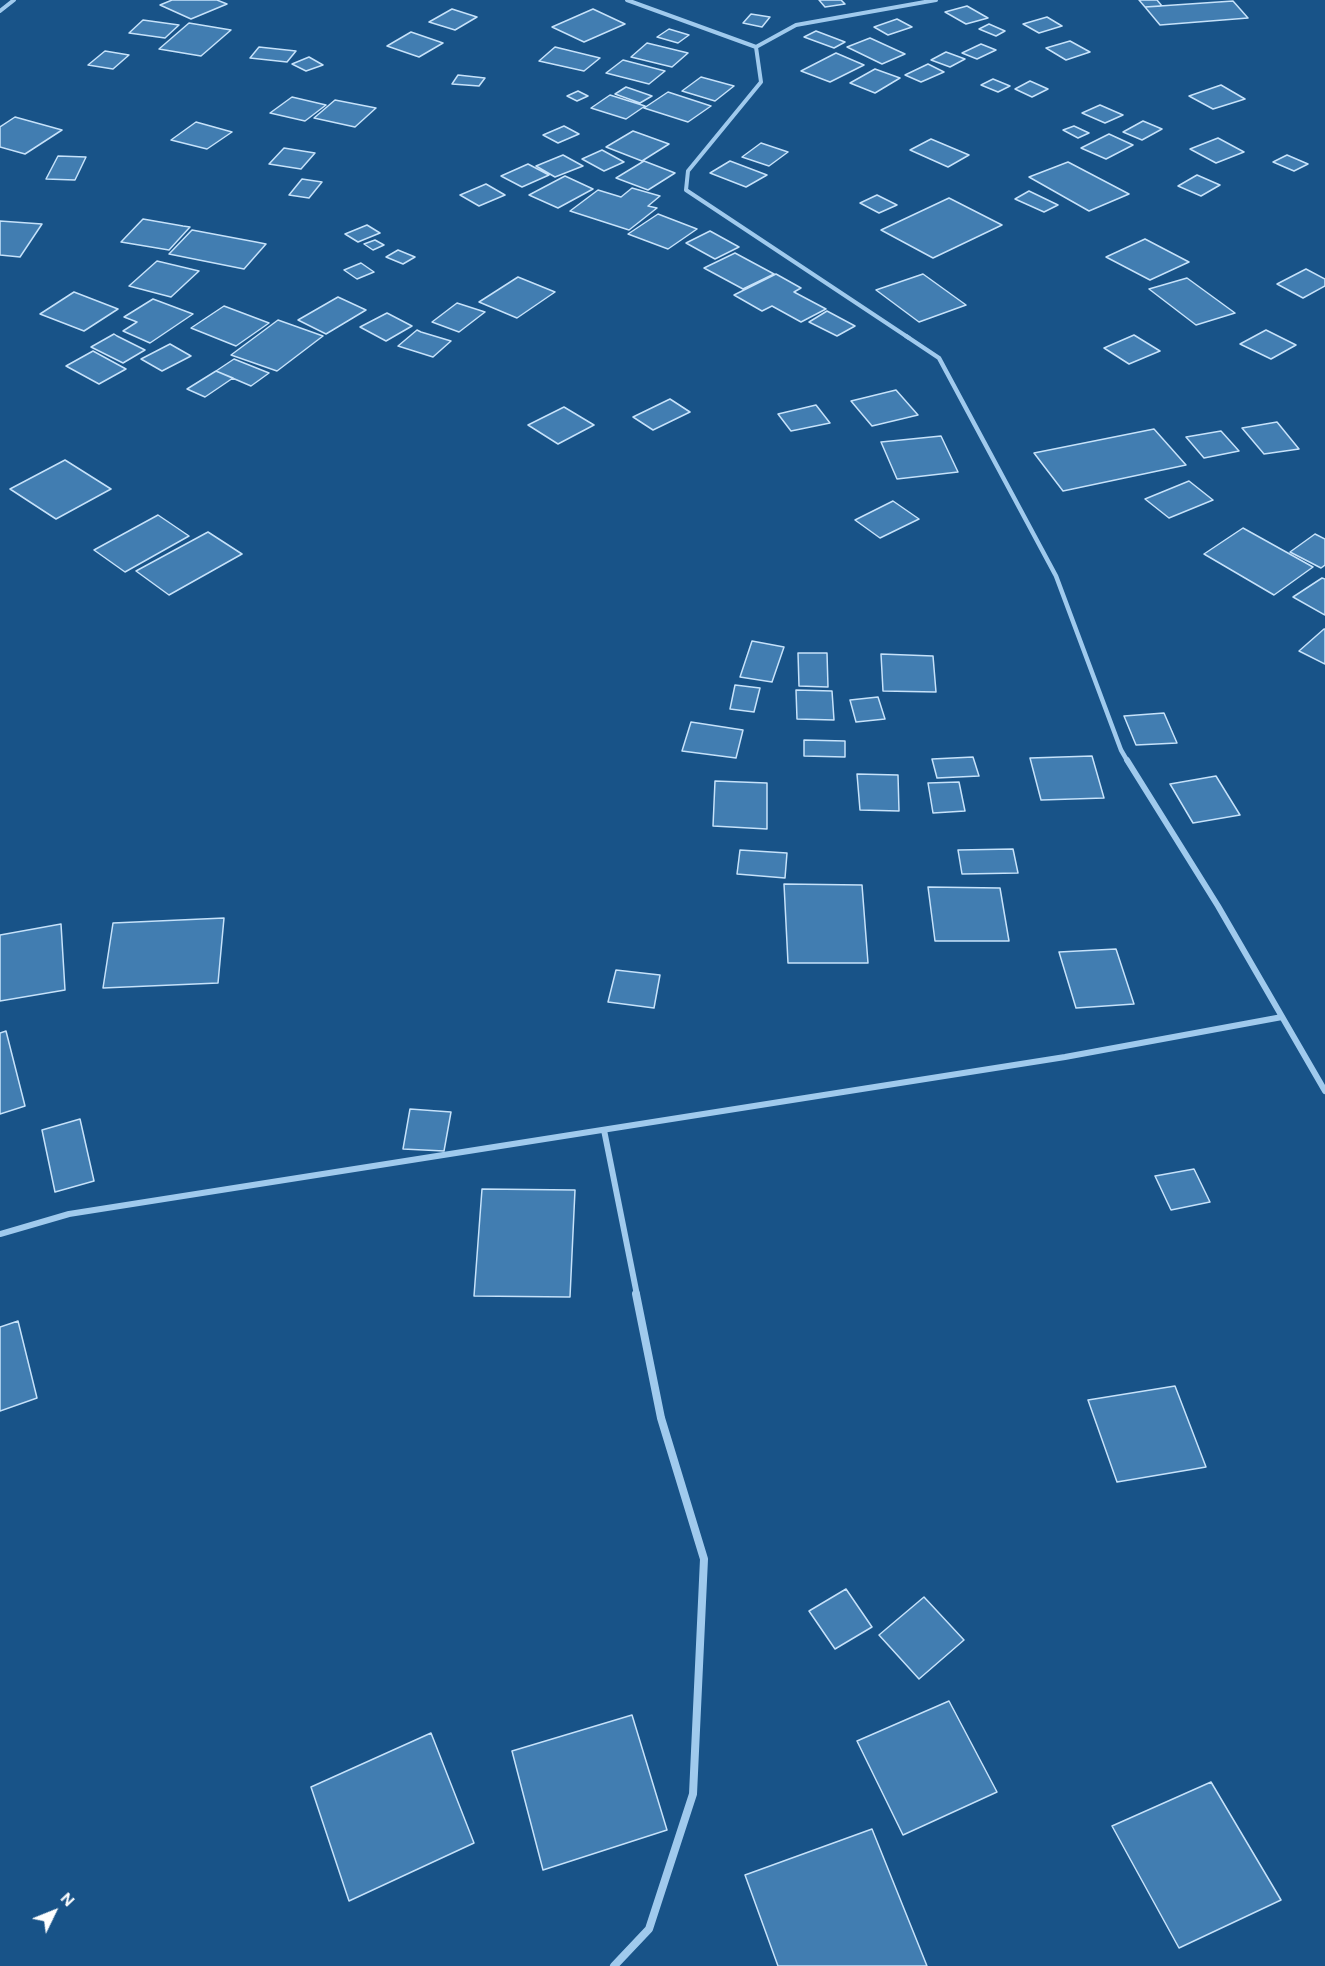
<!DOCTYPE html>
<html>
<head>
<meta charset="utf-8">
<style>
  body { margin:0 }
  #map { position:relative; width:1325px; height:1966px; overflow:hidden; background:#185388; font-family:"DM Sans",sans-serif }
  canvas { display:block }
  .north { position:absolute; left:24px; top:1882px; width:60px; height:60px; -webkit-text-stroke:4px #185388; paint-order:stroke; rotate:47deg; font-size:16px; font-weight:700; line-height:24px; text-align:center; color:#fff }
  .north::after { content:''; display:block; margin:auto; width:21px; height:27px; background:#fff; clip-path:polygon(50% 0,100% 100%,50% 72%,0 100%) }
</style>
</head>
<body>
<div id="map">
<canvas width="1325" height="1966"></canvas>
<div class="north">N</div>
</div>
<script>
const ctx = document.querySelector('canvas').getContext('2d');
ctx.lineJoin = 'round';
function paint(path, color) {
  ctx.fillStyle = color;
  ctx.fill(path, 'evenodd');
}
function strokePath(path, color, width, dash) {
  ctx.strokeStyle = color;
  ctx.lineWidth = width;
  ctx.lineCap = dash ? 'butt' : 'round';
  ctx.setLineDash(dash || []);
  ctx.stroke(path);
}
const building = new Path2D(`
  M172,0H217L227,4L191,19L160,5Z
  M819,0H841L845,4L825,7Z
  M1139,0H1157L1162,6L1145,7Z
  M1233,1L1248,18L1160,25L1145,7Z
  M967,6L988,18L966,24L945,12Z
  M452,9L477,17L455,30L429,22Z
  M593,9L625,24L584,42L552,27Z
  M751,14L770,17L762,27L743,23Z
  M1047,17L1062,26L1039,33L1023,24Z
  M897,19L912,27L888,35L874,27Z
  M143,20L179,25L165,38L129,33Z
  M189,23L231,30L201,56L159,49Z
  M989,24L1005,31L996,36L979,29Z
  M669,29L689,35L678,43L657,37Z
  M816,31L845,42L834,48L804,37Z
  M411,32L443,43L419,57L387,46Z
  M870,38L905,54L882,64L847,47Z
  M1070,41L1090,52L1066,60L1046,48Z
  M647,43L688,53L672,67L631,57Z
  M981,44L996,50L977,59L962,53Z
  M259,47L296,51L287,62L250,58Z
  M555,47L600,58L584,71L539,61Z
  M105,51L129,55L113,69L88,65Z
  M946,52L965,59L950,67L931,60Z
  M836,53L864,65L830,82L801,71Z
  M309,57L323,65L306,71L292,64Z
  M623,60L665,71L649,84L606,73Z
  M928,64L944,72L921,82L905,75Z
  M875,69L900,78L875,93L850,83Z
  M458,75L485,78L479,86L452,84Z
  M701,77L734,86L715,101L682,91Z
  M993,79L1010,86L998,92L981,85Z
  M1030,81L1048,89L1032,97L1015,89Z
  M1221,85L1245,99L1213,109L1189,96Z
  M626,87L652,96L640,103L615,94Z
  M578,91L588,96L577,101L567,96Z
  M668,92L711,106L688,122L644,108Z
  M610,95L645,106L626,119L591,108Z
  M292,97L326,105L305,121L270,113Z
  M335,100L376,108L355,127L314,118Z
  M1100,105L1123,115L1105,123L1082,113Z
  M15,117L62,130L25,154L0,147V127Z
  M1143,121L1162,129L1142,140L1123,132Z
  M196,122L232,132L207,149L171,140Z
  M564,126L579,134L558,143L543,135Z
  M1074,126L1089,133L1078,138L1063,130Z
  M633,131L669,144L642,161L606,147Z
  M1109,134L1133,145L1106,159L1081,148Z
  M1218,138L1244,152L1216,163L1190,149Z
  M931,139L969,155L948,167L910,150Z
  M761,143L788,152L769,166L742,157Z
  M284,148L315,153L301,169L269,164Z
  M602,150L624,162L604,171L582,159Z
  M563,155L583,166L555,177L536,166Z
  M1287,155L1308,164L1294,171L1273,162Z
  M58,156L86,157L75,180L46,179Z
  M644,161L675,173L648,190L616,178Z
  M730,161L767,175L746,187L710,173Z
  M1068,162L1129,194L1089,211L1029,177Z
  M528,164L549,175L522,187L501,176Z
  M1197,175L1220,185L1201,196L1178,186Z
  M565,176L593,189L558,208L529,195Z
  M302,179L322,182L309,198L289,195Z
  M486,184L505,195L479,206L460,195Z
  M632,188L660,196L648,206L657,208L629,230L570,211L598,190L621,197Z
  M1029,191L1058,205L1044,212L1015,199Z
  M877,195L897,205L879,213L860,203Z
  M949,198L1002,225L933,258L881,230Z
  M658,214L697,229L668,249L628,234Z
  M143,219L183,226L190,227L169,250L121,242Z
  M0,221L42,224L20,257L0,255Z
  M367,225L380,233L358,242L345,234Z
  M192,230L256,242L266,244L244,269L169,254Z
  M710,231L739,247L715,259L686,243Z
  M1145,239L1189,262L1150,280L1106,257Z
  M375,240L384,245L373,250L364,244Z
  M398,250L415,257L403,264L386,257Z
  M735,253L774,274L743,289L704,268Z
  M157,261L199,271L171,297L129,286Z
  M361,263L374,272L357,279L344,270Z
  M1306,269L1325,279V286L1303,298L1277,284Z
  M776,274L801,288L794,292L826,309L801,322L772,306L762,311L734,295Z
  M923,274L966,305L919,322L876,290Z
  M518,277L555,292L517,318L479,302Z
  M1187,278L1235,313L1196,325L1149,289Z
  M74,292L118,309L84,331L40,314Z
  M338,297L366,310L326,334L298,320Z
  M153,299L193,314L150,343L123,331L137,322L124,317Z
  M457,303L485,312L459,332L432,322Z
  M224,306L269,323L236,346L191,328Z
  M827,311L855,326L837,336L809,322Z
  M387,313L412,326L386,341L360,327Z
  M278,320L323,336L277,371L231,355Z
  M417,330L421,332L451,341L433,357L398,346Z
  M1266,330L1296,345L1271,359L1240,344Z
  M114,334L117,336L145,350L123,363L91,347Z
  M1134,335L1160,351L1129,364L1104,348Z
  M170,344L191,356L162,371L141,359Z
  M93,351L126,369L99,384L66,366Z
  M234,359L269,373L251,386L216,371Z
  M216,371L233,378L205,397L187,389Z
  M896,390L918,415L872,426L851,401Z
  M670,399L690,412L653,430L633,417Z
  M816,405L830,423L791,431L778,414Z
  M564,407L594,425L558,444L528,425Z
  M1277,422L1299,449L1264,454L1242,428Z
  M1154,429L1186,465L1063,491L1034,453Z
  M1221,431L1239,451L1204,458L1186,437Z
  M941,436L958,472L897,479L881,442Z
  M65,460L111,489L56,519L10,489Z
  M1189,481L1213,500L1169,518L1145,499Z
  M893,501L919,519L880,538L855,520Z
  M158,515L189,536L125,572L94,550Z
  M1243,528L1313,567L1274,595L1204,554Z
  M208,532L242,554L169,595L136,571Z
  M1315,534L1325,539V565L1321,568L1290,552Z
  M1322,578L1325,579V615L1293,597Z
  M1324,629H1325V664L1299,651Z
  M752,641L784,647L772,682L740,677Z
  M798,653H827L828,687L799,686Z
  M881,654L933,656L936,692L883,691Z
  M735,685L760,688L754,712L730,709Z
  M796,690L832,691L834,720L797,719Z
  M878,697L885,719L856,722L850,700Z
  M1164,713L1177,743L1136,745L1124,716Z
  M691,722L743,730L736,758L682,751Z
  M804,740L845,741V757L804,756Z
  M1092,756L1104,798L1041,800L1030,758Z
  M973,757L979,776L937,778L932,759Z
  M857,774L898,775L899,811L860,810Z
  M1216,776L1240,815L1193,823L1170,784Z
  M715,781L767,783V829L713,826Z
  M959,782L965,811L933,813L928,783Z
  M1013,849L1018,873L962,874L958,850Z
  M740,850L787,853L785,878L737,874Z
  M784,884L862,885L868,963H788Z
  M928,887L1000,888L1009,941H935Z
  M224,918L218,983L103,988L113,923Z
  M61,924L65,990L0,1001V935Z
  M1116,949L1134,1004L1076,1008L1059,952Z
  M616,970L660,975L654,1008L608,1002Z
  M6,1031L25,1106L0,1114V1033Z
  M410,1109L451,1112L444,1151L403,1149Z
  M80,1119L94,1181L55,1192L42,1130Z
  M1194,1169L1210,1202L1171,1210L1155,1176Z
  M482,1189L575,1190L570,1297L474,1296Z
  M18,1321L37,1398L0,1411V1327Z
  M1175,1386L1206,1467L1117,1482L1088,1400Z
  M846,1589L872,1627L835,1649L809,1611Z
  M924,1597L964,1640L919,1679L879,1635Z
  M949,1701L997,1792L903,1835L857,1741Z
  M632,1715L667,1830L543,1870L512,1751Z
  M431,1733L474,1843L349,1901L311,1787Z
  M1211,1782L1281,1900L1179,1948L1112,1826Z
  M872,1829L927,1966H778L745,1875Z`);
paint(building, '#417db1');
strokePath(building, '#c6e2fa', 1.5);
strokePath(new Path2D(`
  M627,0L756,47
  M0,11L14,0
  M756,47L761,82L688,171L686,190L909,338
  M756,47L796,25L936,0`), '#a0caed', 4);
strokePath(new Path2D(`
  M906,336L939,358L1056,576L1121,750L1128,762`), '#a0caed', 4.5);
strokePath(new Path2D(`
  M1127,760L1218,906L1325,1091
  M604,1130L637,1295
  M0,1234L69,1214L1065,1057L1282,1017`), '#a0caed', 6);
strokePath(new Path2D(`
  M614,1966L649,1929L693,1794L704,1559L661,1418L636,1294`), '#a0caed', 8);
</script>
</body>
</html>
